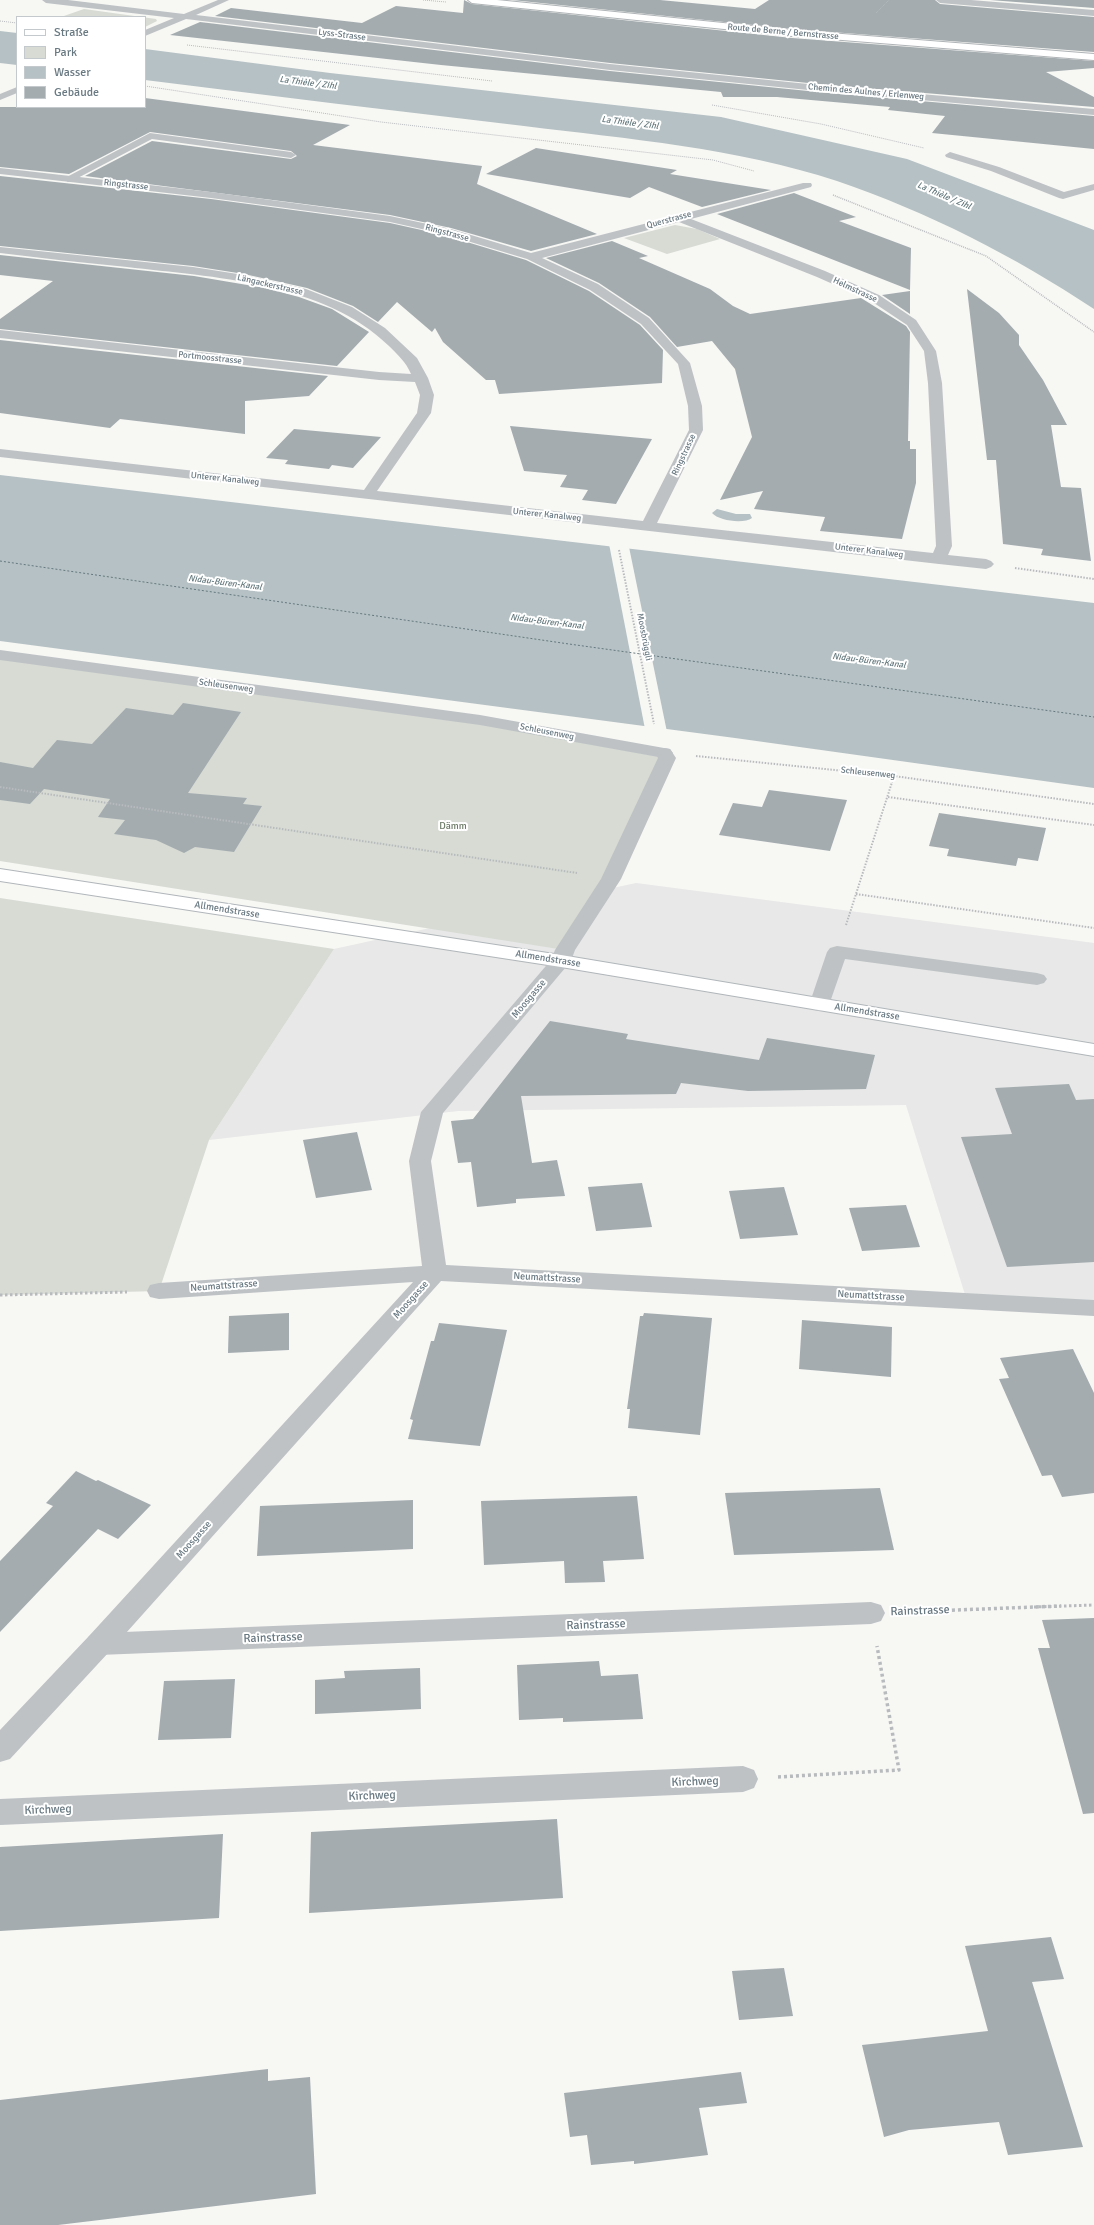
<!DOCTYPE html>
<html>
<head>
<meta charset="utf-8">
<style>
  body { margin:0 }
  #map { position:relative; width:1094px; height:2225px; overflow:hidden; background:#f7f7f4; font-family:Signika,sans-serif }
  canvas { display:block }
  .legend { position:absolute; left:16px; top:16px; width:130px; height:92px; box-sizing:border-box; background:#fff; border:1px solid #c3c9cd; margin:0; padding:5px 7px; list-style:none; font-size:12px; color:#697982 }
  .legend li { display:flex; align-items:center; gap:8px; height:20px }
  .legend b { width:20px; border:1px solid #c3c9cd }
</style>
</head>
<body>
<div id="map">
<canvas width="1094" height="2225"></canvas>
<ul class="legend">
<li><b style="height:5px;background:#fff"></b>Straße</li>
<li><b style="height:11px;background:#d7dbd4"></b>Park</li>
<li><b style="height:11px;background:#b5c1c4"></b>Wasser</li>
<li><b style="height:11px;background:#a4acb0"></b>Gebäude</li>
</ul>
</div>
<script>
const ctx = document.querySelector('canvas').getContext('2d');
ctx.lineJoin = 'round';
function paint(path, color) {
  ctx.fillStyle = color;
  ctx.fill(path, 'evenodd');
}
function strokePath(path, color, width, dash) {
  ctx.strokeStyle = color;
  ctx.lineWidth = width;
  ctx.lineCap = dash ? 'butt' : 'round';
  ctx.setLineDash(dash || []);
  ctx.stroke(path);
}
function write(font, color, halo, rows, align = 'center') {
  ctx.font = font + ' Signika,sans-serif';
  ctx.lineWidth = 4;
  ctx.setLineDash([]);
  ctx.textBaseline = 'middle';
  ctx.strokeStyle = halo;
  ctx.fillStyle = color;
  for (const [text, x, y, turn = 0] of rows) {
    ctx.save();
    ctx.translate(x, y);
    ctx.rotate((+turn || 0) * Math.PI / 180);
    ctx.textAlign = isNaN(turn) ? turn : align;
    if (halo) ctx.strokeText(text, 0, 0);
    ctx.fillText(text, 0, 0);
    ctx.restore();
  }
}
paint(new Path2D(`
  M636,883L1094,943V1308L967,1301L906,1105L458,1111L209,1140L334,949Z`), '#e7e8e7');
paint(new Path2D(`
  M84,9L156,19L157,21L145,27V17H61Z
  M675,225L697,229L720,239L667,254L624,238Z
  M0,656L474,723L667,758L565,950L0,861Z
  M0,898L334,949L209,1140L159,1291L0,1295Z`), '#d7dbd4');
paint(new Path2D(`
  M0,31L17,33V65L0,63Z
  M145,49L330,73L721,117L907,159L1094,230V309C1014,256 928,212 837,181C736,148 629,139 524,126C398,111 271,96 145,80Z
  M0,475L1094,603V788L735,738L0,641Z
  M717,509L736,514H750L752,518C744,524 719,521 712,513Z`), '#b5c1c4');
paint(new Path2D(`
  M609,544L629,547L667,732L645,729Z`), '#f7f7f4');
strokePath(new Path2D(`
  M0,561L569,644L1094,717`), '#65797e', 1, [2, 2]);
paint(new Path2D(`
  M464,0L472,4L792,38L1094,61V68L1046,72L1094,97V107L828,85L610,63L215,16L231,8L362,23L396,6L463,13Z
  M512,0H660L755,9L769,0H935L940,4L1094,17V52L792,29Z
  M990,0H1094V8Z
  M200,22L610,71L828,93L1094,116V149L932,133L945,116L888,110L890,107L777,97H723L721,92L441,65L170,35Z
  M145,98L350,125L313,145L482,166L477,184L597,234L531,251L451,228L390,215L85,176L152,141L291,159L297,156L291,151L150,132L69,174L0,167V107H145Z
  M536,148L677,170L670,174L771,190L702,207L649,187L630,198L486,174Z
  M0,176L211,199L390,223L444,235L526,260L589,291L640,325L663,350L662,383L499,394L495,380H486L443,342L435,328L432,332L397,302L378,322L353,306L307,288L244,274L193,266L0,246Z
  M794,193L856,217L839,221L911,248L910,290L717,214Z
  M612,241L648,256L639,258L710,289L733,306L750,314L861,298L906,326L910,332L908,441H910V449H916V483L902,539L820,531L825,517L754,509L763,491L720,500L752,437L735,369L712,341L677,347L650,317L599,283L546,258Z
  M0,255L194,276L265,288L299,297L332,309L369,332L337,366L0,329V319L53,281L0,275Z
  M967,289L999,313L1019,335V345L1043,380L1067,425H1051L1061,487L1081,488L1091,561L1041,555L1043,549L1003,544L996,460H987Z
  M910,291V314L882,295Z
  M0,340L328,376L309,396L245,401V434L120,419L110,428L0,413Z
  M510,426L652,439L616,504L582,500L588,490L560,487L567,475L524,471Z
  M294,429L381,437L353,468L332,465L329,469L285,464L288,460L266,458Z
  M183,703L241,712L188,793L247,798L243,804L262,806L234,852L195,847L184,853L156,840L114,834L125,820L98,817L110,799L44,789L30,804L0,800V762L33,768L57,740L92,744L126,708L173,715Z
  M769,790L847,800L830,851L719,835L733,803L762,807Z
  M939,813L1046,828L1038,861L1018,858L1016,866L947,856L949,849L929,846Z
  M550,1021L628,1034L626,1039L759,1060L767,1038L875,1055L866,1089L748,1091L681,1083L676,1094L521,1096L532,1163L557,1160L565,1196L516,1199V1203L477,1207L471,1162L458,1163L451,1121L473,1119Z
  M1069,1084L1076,1100L1094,1099V1262L1007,1267L961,1137L1012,1134L995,1088Z
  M357,1132L372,1190L316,1198L303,1140Z
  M642,1183L652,1227L596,1231L588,1187Z
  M784,1187L798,1235L740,1239L729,1191Z
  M906,1205L920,1247L862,1251L849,1208Z
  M289,1313V1350L228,1353L229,1316Z
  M644,1313L712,1318L700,1435L628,1428L630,1409H627L640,1316H643Z
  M802,1320L892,1327L891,1377L799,1369Z
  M439,1323L507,1330L480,1446L408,1439L413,1420L410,1419L431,1341H434Z
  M1073,1349L1094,1393V1493L1062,1497L1052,1475L1042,1476L999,1379L1009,1378L1000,1358Z
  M76,1471L96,1481L98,1480L151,1505L118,1539L98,1529L0,1632V1561L53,1506L46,1503Z
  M880,1488L894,1550L734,1555L725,1493Z
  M637,1496L644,1559L603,1561L605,1582L565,1583L564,1561L484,1565L481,1501Z
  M413,1500V1549L257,1556L260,1506Z
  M1094,1618V1813L1083,1814L1038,1648H1050L1042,1620Z
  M599,1661L601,1676L638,1674L643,1719L563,1722V1718L519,1720L517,1665Z
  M420,1668L421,1709L315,1714V1680L345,1678L344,1671Z
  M235,1679L231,1738L158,1740L164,1681Z
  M557,1819L563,1898L309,1913L311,1832Z
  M223,1834L219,1918L0,1931V1847Z
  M1051,1937L1064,1979L1032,1982L1083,2147L1008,2155L999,2122L909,2130L884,2137L862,2045L988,2031L965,1946Z
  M784,1968L793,2016L739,2020L732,1971Z
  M268,2069V2081L310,2077L316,2194L58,2225H0V2100Z
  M741,2072L747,2103L699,2108L708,2155L634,2164V2161L591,2165L587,2135L570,2137L564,2093Z`), '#a4acb0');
const secondary = new Path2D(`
  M0,869L561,955L1094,1044V1056L561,967L0,881Z`);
const highway = new Path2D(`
  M468,0H497L792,30L1094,54V60L792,36L472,3Z`);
strokePath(secondary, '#b1b6ba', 2);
strokePath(highway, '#b0b4b7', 2);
strokePath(new Path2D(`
  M423,0L446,2
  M876,13L889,0
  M0,21L17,23
  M187,45L492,81
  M145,86L381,122L713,160L754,171
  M712,105L821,124L924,148`), '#b8bbbd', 1, [1, 1]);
strokePath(new Path2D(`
  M833,195L986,256L1094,332`), '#b8bbbd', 1.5, [1, 1]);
strokePath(new Path2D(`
  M619,550L654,724
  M1015,568L1094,579
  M696,756L894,776L1094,804
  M0,787L577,873
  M888,797L1094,825
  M856,894L1094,928
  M846,925L894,776`), '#b8bbbd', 2, [1.5, 1.5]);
strokePath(new Path2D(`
  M0,1295L127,1292
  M1034,1607L1094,1605`), '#b8bbbd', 3, [2.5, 2.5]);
strokePath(new Path2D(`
  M904,1612L1061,1606
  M778,1777L899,1770L877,1646`), '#b8bbbd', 3.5, [3, 3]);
paint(new Path2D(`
  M150,133L291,152L296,155L291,158L152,139L72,181L68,182L63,179Z
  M0,650L480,715L664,748L670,749L673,753L670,757L664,758L480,725L0,660Z
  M837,946L1037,973L1044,975L1047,979L1044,983L1037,985L845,959L829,1005L826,1009L819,1011L812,1009L809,1005L827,952L830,948Z
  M871,1602L881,1605L885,1613L881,1621L871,1624L99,1655L89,1652L85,1644L89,1636L99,1633Z
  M743,1766L754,1770L758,1779L754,1788L743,1792L0,1825V1799Z`), '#bec2c5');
paint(new Path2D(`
  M42,0H68L184,14L218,0H229L196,15L610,64L828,86L1094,109V115L828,92L610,70L186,19L145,36V30L174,18L46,3Z
  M936,0H971L1094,10V16L940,3Z
  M17,87V93L0,100V94Z
  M950,152L999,167L1064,192L1094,184V190L1063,199L1059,198L991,171L946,157L945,155Z
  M0,168L211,192L390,216L451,229L531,253L803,183H811L812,185L811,187L691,219L825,271L879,295L916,320L936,351L942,383L952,546L948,555L986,559L991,561L994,564L991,567L986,569L939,564L0,457V449L364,490L417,413L420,395L415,382L379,380L0,338V330L379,372L411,374C406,362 398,355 389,346C324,282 212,277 127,267C84,263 42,258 0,253V247L193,267L244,275L306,289L352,307L385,328L417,358L428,378L434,395L431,413L377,491L643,521L689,430L688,406L678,364L641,324L590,290L527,259L444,234L390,222L211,198L0,174ZM679,222L817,277L871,301L907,325L924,351L928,383L936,546L933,553L657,523L703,430L702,406L690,363L649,318L598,284L542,258Z
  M664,748L670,749L676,758L621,879L575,950L571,961L443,1113L431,1161L446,1265L1094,1300V1316L441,1281L109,1652L10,1759L0,1762V1730L89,1636L413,1282L159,1299L150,1297L147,1291L150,1285L159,1283L422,1266L409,1161L421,1112L551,960L555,950L601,879L658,758L655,753L658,749Z`), '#bec2c5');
paint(secondary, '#fff');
paint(highway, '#fff');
write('9px', '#697982', '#fff', [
  ["Route de Berne / Bernstrasse",783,32,5],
  ["Lyss-Strasse",342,35,7],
  ["Chemin des Aulnes / Erlenweg",866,92,5],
  ["Ringstrasse",126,185,6],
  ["Querstrasse",669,220,-15],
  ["Ringstrasse",447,233,15],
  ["Längackerstrasse",270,285,13],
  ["Helmstrasse",855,290,25],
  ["Portmoosstrasse",210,358,6],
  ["Ringstrasse",684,455,-65],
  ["Unterer Kanalweg",225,479,6],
  ["Unterer Kanalweg",547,515,6],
  ["Unterer Kanalweg",869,551,7],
  ["Moosbrüggli",644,637,79],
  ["Schleusenweg",226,686,8],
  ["Schleusenweg",547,732,11],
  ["Schleusenweg",868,773,6]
]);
write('italic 9px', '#65797e', '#fff', [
  ["La Thièle / Zihl",308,83,7],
  ["La Thièle / Zihl",630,123,7],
  ["La Thièle / Zihl",944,196,23],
  ["Nidau-Büren-Kanal",225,583,7],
  ["Nidau-Büren-Kanal",547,622,7],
  ["Nidau-Büren-Kanal",869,661,7]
]);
write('10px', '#6c7a67', '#fff', [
  ["Dämm",453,826]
]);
write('10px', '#697982', '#fff', [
  ["Allmendstrasse",227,910,9],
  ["Allmendstrasse",548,959,9],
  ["Moosgasse",529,999,-50],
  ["Allmendstrasse",867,1012,9],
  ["Neumattstrasse",547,1278,3],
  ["Neumattstrasse",224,1286,-4],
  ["Neumattstrasse",871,1296,3],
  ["Moosgasse",411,1300,-48],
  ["Moosgasse",194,1540,-48]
]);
write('12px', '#697982', '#fff', [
  ["Rainstrasse",920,1611,-2],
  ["Rainstrasse",596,1625,-2],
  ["Rainstrasse",273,1638,-2],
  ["Kirchweg",695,1782,-2],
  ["Kirchweg",372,1796,-2],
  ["Kirchweg",48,1810,-2]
]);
</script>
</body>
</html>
